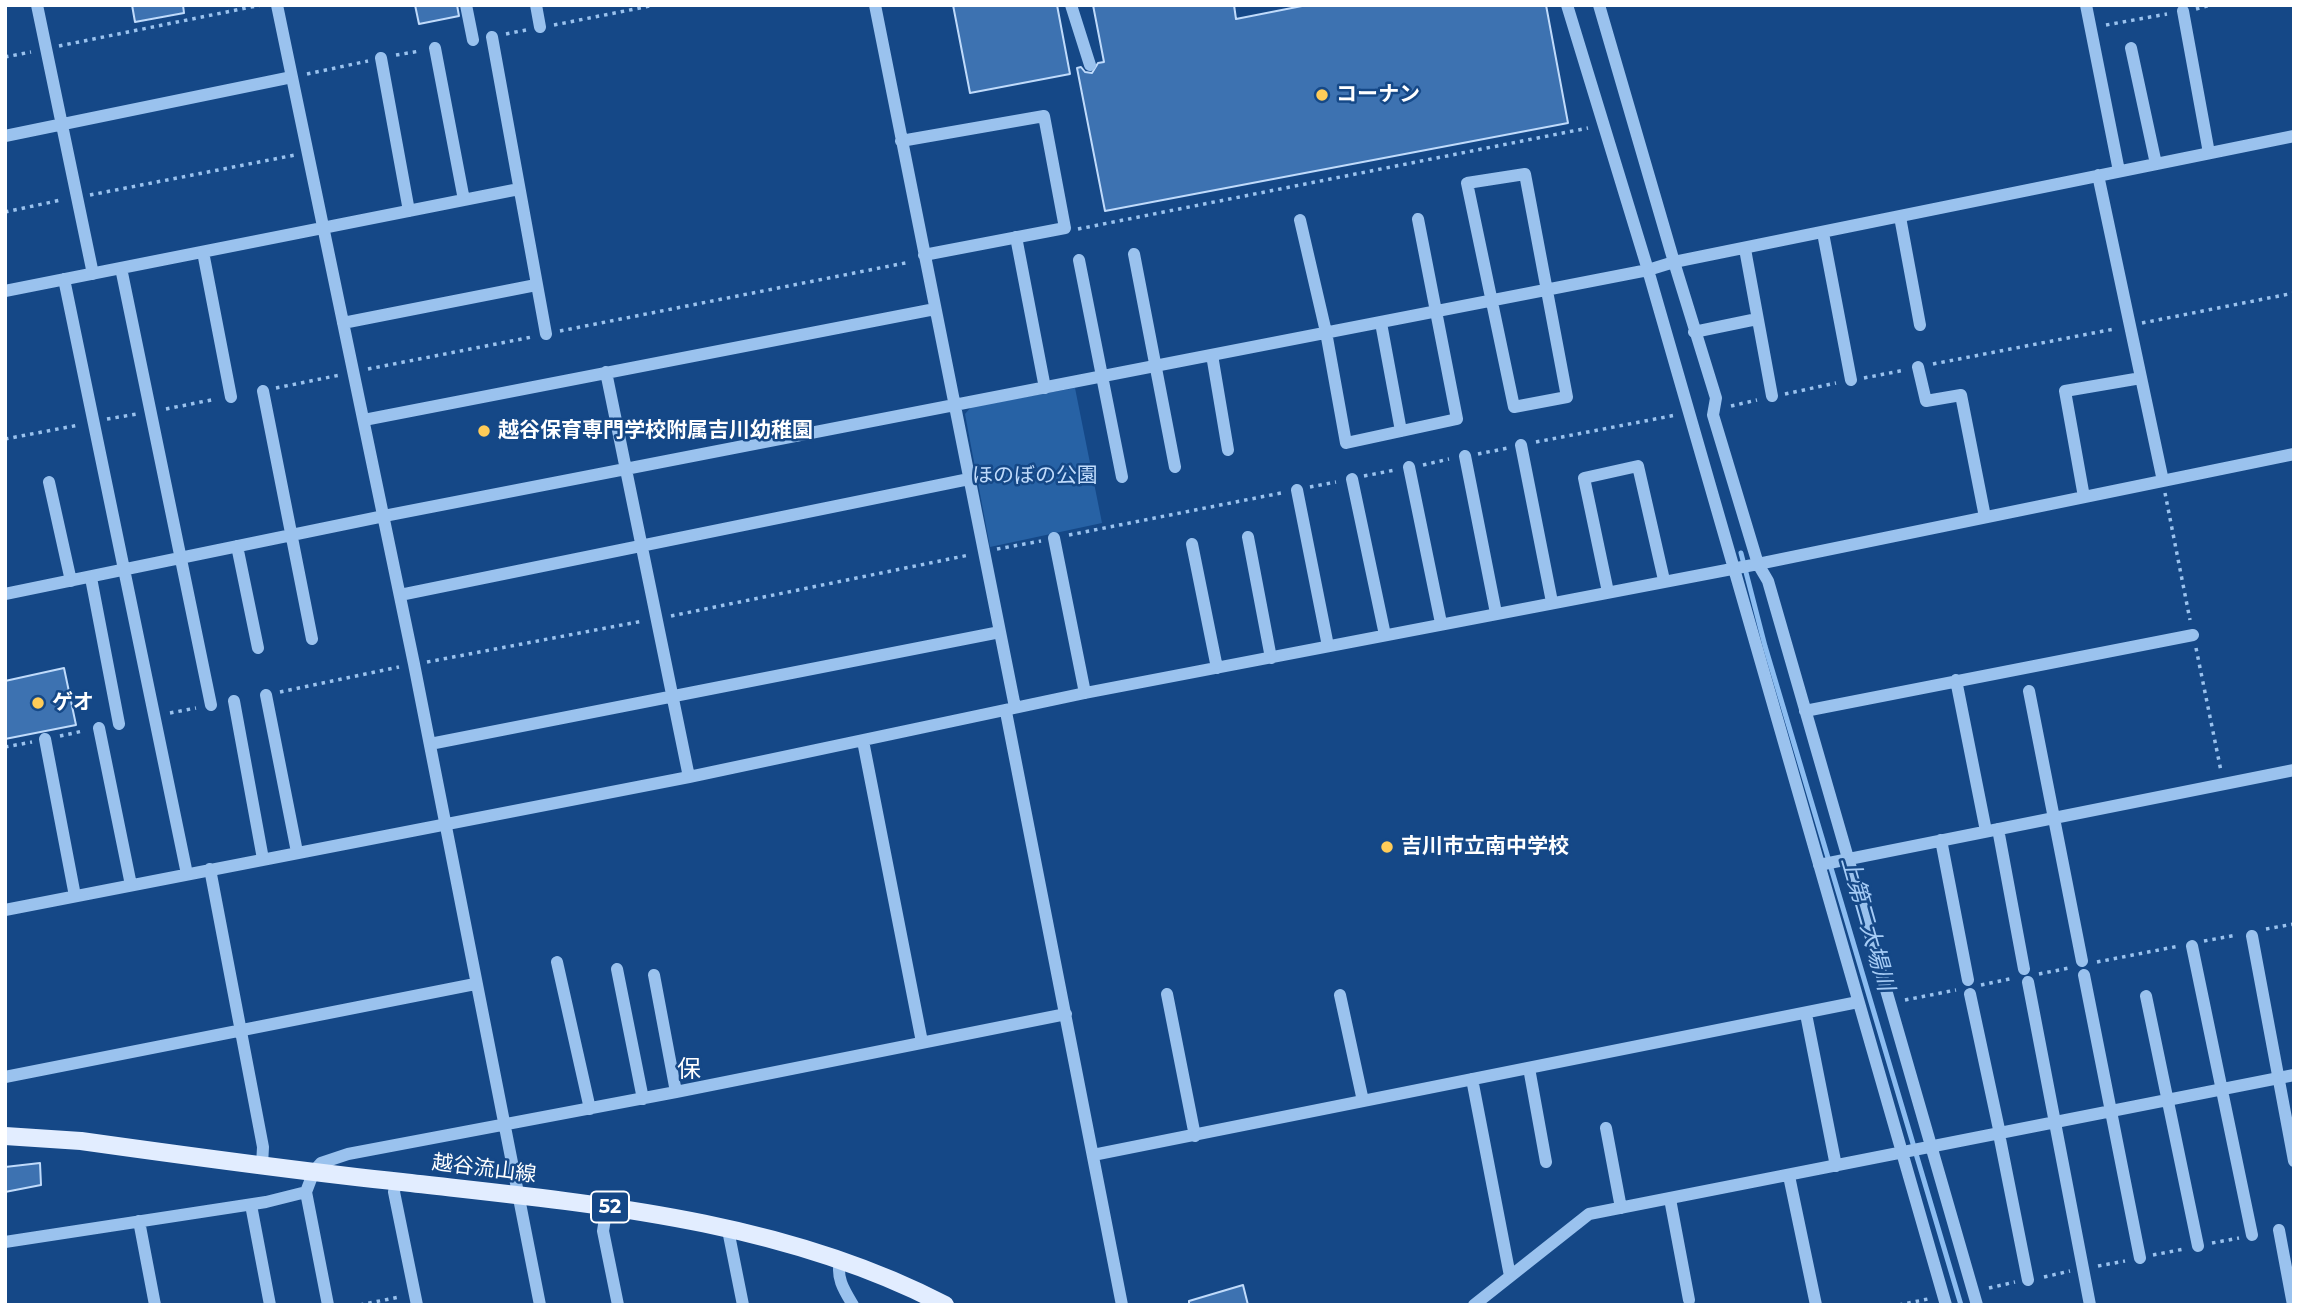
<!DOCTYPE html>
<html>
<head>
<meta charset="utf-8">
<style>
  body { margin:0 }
  #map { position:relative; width:2299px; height:1310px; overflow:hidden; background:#154887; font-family:Montserrat,sans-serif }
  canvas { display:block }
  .frame { position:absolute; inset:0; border:7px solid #fff; pointer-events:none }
</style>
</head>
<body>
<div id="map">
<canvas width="2299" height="1310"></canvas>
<div class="frame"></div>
</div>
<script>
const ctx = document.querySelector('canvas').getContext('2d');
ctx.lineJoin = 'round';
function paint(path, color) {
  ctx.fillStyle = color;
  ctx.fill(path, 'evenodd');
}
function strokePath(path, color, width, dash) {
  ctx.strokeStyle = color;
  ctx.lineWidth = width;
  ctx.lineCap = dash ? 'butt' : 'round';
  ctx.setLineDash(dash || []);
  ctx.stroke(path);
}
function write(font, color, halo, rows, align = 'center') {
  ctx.font = font + ' Montserrat,"Noto Sans JP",sans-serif';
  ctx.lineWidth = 5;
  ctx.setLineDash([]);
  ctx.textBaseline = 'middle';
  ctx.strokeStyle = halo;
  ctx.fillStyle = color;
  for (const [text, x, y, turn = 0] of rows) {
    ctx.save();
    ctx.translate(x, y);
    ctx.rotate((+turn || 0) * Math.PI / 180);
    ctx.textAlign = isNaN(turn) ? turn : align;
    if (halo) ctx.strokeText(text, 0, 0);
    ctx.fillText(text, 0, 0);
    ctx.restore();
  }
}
paint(new Path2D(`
  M1075,388L1102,523L990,547L965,414L971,407Z`), '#2762a5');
strokePath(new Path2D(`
  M1741,553L1765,646L1961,1305`), '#8cbdf1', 5);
const building = new Path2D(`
  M132,5H183L184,13L135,22Z
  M415,5H457L459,16L419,24Z
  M953,5H1057L1070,74L970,93Z
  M1093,5H1234L1236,19L1307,5H1546L1568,123L1105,211L1077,68L1081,67L1085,72L1092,73L1098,63L1104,62Z
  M64,668L76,725L5,739V681Z
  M40,1163L41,1185L5,1192V1167Z
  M1243,1285L1248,1305H1189V1301Z`);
paint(building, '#3d72b1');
strokePath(building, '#c0dbfb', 2);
strokePath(new Path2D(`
  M2196,9L2211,5
  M554,25L655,5
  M2106,25L2167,14
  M506,34L526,30
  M59,46L261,5
  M396,55L420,51
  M5,57L31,52
  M307,74L368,61
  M90,195L295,155
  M5,212L61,200
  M1078,229L1588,128
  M2142,323L2294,293
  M560,331L910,262
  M1933,364L2114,329
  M368,369L532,337
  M1864,378L1905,370
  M276,388L340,375
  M1785,394L1836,383
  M1731,406L1757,400
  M166,409L216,399
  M107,419L137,414
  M5,439L79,425
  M1536,442L1676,415
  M1478,454L1508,448
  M1423,465L1449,459
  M1364,476L1395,470
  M1310,487L1336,482
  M2165,493L2190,620
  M1069,535L1281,493
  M997,549L1041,541
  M671,616L969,555
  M2196,648L2221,771
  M427,662L643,621
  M280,692L399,667
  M170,713L196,708
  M60,736L83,731
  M5,747L32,742
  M2266,929L2294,924
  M2204,941L2237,935
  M2097,962L2179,946
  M2039,974L2069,968
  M1981,985L2014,978
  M1905,1000L1956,990
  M2212,1243L2239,1238
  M2153,1255L2184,1249
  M2098,1266L2125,1261
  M2044,1277L2070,1271
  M1989,1288L2015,1282
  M360,1305L399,1297
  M1899,1305L1928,1299`), '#9ac2ee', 3.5, [3.5, 5]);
strokePath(new Path2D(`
  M37,5L93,274
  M277,5L414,664L540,1305
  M466,5L473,40
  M536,5L540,27
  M875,5L1015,707
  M1071,5L1090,65
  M1567,5L1648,270L1946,1305
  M1599,5L1674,262L2294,136
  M2086,5L2119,171
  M2183,11L2209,153
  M492,37L546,334
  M435,48L464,200
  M2131,48L2156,164
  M381,58L409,211
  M5,136L292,77
  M901,141L1044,116L1065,228L924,255
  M1525,174L1567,397L1514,407L1467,183Z
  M2098,175L2163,481
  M1900,217L1920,325
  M1300,220L1326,332L1346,443L1457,419L1418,219
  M1823,233L1851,380
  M1016,237L1045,388
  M1745,249L1772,396
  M203,252L231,397
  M1134,254L1175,467
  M1079,260L1122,477
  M121,268L211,705
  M64,279L187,874
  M5,291L519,189
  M343,323L536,285
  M1381,323L1401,431
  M1694,332L1757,319
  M1212,355L1228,450
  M1918,367L1926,401L1961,395L1985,517
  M606,372L689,777
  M263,391L312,639
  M364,420L935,309
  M1521,445L1552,602
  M1465,456L1496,613
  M1409,467L1441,623
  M1352,479L1385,635
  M49,482L71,581
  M1297,490L1328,646
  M2084,497L2065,391L2141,378
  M1248,537L1271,658
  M1054,538L1085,693
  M1192,544L1217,668
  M237,546L258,648
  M91,578L119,724
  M1608,592L1584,478L1638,466L1664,580
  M5,594L384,516L1648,270L1674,262L1716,398L1713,415L1758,564L1768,581L1977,1305
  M400,595L969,479
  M1956,680L1986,831
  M2029,691L2082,961
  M266,695L297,852
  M234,701L263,859
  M1805,711L2193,635
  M1006,712L1122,1305
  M99,728L131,885
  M45,739L75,896
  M863,741L922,1042
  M430,744L1000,632
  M1998,829L2024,969
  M1941,840L1968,980
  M1819,865L2294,770
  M210,869L263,1147L262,1165
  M5,910L689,777L1085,693L1758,564L2294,454
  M2252,936L2294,1161
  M2192,946L2252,1235
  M557,962L590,1109
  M617,969L643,1099
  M654,975L676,1092
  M2084,975L2140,1258
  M2028,982L2090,1305
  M1167,994L1195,1136
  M1970,994L2000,1134
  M1340,995L1363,1101
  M2146,996L2198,1246
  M1806,1014L1836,1166
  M1529,1068L1546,1162
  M5,1077L475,984
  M1472,1079L1510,1276
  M1606,1128L1621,1208
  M1999,1134L2028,1280
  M1093,1155L1858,1002
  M1789,1176L1816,1305
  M396,1182L394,1192L417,1305
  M306,1192L328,1305
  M1670,1199L1689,1300
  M251,1205L270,1305
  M607,1206L603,1231L618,1305
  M139,1221L155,1305
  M728,1230L743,1305
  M2279,1230L2293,1305
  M5,1242L266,1202L306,1192L314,1171L321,1163L348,1154L676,1092L1066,1014
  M840,1261C836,1278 844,1290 853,1305
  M1474,1305L1589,1214L2294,1075`), '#9ac2ee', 12);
strokePath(new Path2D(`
  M5,1136L81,1141C188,1156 295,1171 402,1182C585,1203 779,1218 945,1305`), '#e2edff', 18);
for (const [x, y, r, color] of [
  [1322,95,7,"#ffcc58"],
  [484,431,7,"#ffcc58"],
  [38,703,7,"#ffcc58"],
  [1387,847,7,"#ffcc58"]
]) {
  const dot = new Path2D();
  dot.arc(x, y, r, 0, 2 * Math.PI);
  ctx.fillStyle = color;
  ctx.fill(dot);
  strokePath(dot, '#154887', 2.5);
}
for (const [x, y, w] of [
  [610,1207,38]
]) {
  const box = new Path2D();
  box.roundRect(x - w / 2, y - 15.5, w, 31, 5);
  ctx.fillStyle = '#154887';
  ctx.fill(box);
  strokePath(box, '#fff', 2);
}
write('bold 19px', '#fff', null, [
  ["52",610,1207]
]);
write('bold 21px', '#fff', '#154887', [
  ["コーナン",1336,95],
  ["越谷保育専門学校附属吉川幼稚園",498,431],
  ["ゲオ",52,703],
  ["吉川市立南中学校",1401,847]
], 'left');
write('21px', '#c0dbfb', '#154887', [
  ["ほのぼの公園",1035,476]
]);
write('21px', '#fff', '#154887', [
  ["越谷流山線",484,1169,7]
]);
write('italic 23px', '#a6ccf6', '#154887', [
  ["上第二大場川",1867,924,74]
]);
write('24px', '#fff', '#154887', [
  ["保",689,1070]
]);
</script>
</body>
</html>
